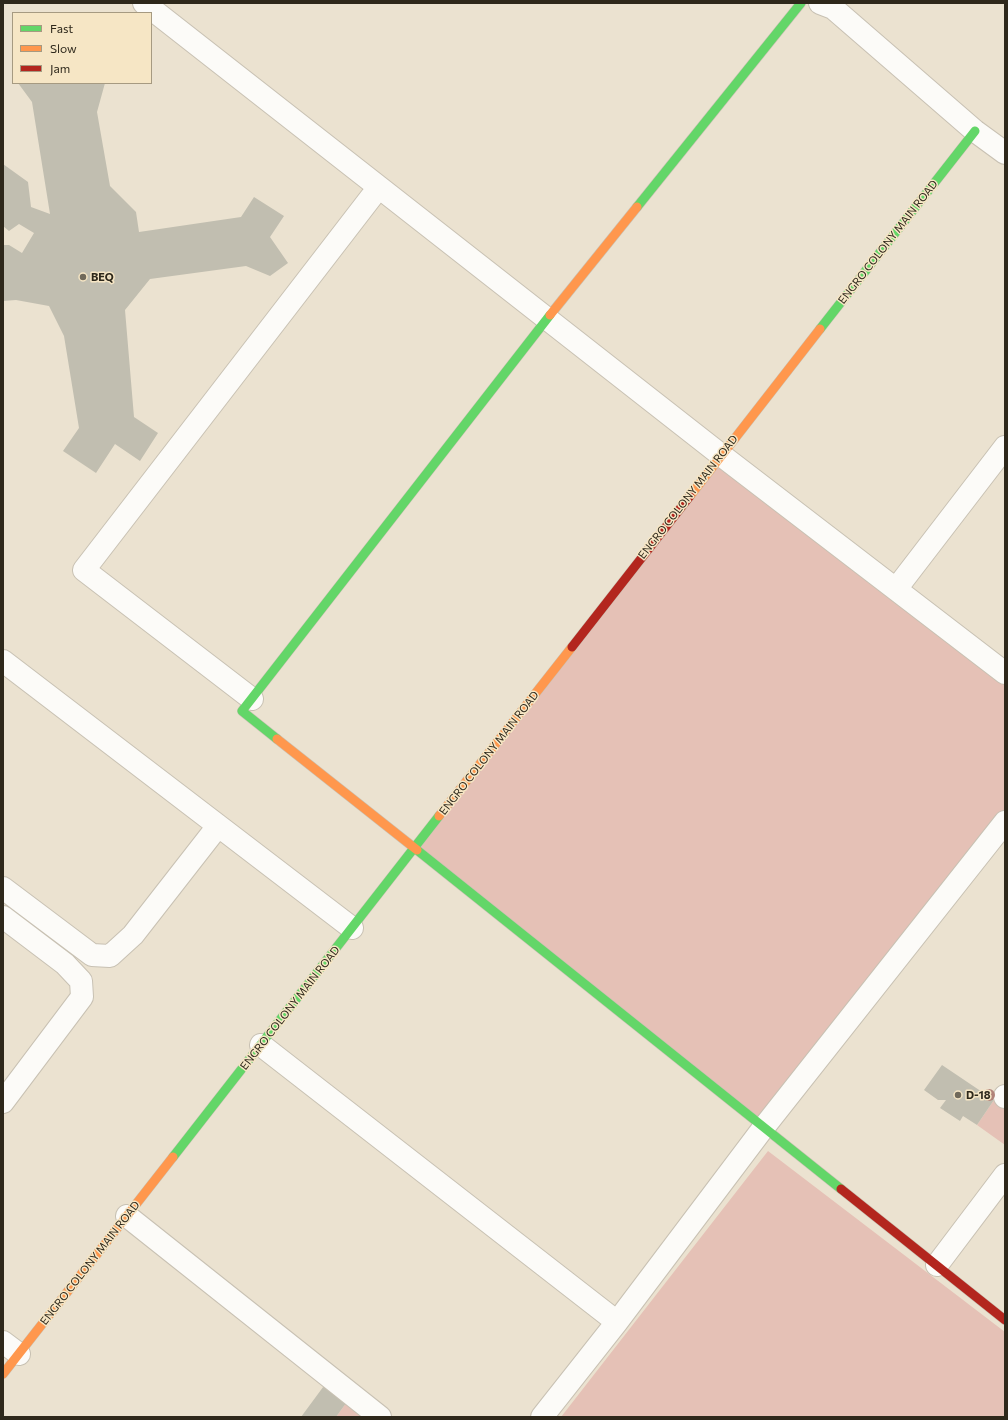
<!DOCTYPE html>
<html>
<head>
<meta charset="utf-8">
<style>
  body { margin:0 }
  #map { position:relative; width:1008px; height:1420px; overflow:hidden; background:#ebe2d0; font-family:Commissioner,sans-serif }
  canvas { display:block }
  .frame { position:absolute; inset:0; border:4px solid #2e281b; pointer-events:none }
  .legend { position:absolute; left:12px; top:12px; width:140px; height:72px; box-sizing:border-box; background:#f6e6c5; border:1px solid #a69a81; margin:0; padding:5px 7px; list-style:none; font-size:12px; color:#2e281b }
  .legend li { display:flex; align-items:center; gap:8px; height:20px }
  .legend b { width:20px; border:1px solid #a69a81 }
</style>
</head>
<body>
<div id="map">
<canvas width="1008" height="1420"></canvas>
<div class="frame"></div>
<ul class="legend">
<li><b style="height:5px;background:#63d668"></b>Fast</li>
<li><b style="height:5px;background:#ff974d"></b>Slow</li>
<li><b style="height:5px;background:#b3261e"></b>Jam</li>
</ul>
</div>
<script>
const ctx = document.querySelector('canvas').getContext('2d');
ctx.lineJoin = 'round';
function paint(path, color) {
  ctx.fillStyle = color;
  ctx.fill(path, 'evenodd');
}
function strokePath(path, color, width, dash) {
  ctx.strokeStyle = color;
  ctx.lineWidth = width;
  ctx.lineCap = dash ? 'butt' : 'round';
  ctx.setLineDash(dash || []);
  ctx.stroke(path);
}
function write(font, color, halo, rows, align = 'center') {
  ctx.font = font + ' Commissioner,sans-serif';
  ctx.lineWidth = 3;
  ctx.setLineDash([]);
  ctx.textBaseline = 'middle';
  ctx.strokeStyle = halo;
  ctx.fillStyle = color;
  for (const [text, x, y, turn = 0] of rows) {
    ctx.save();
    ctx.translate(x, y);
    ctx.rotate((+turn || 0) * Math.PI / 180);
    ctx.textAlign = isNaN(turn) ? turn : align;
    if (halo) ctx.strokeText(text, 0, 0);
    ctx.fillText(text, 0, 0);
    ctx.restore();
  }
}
paint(new Path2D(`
  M721,455L1005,673V822L764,1127L414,848Z
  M994,1100L1005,1108V1145L977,1125Z
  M768,1151L1005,1332V1417H561Z
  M352,1395L380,1417H336Z`), '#e5c1b6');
paint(new Path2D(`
  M18,83H105L97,112L110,186L136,212L139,232L241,217L254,197L284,216L270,237L288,263L270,276L246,266L150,279L125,310L134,417L158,433L140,461L115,444L96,473L63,451L79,428L64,336L49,306L16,300L3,301V245H9L22,253L34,233L19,224L9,231L3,226V164L28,182L31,207L50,214L32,102Z
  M942,1065L994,1100L977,1125L963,1116L960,1121L940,1108L946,1100H938L924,1090Z
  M329,1379L352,1395L336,1417H301Z`), '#c1beb0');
const street = new Path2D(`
  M144,3L721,455L1005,673
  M820,3L833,8L975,131L1005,153
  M896,589L1005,447
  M3,661L352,928
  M252,699L84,570L379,187
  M3,888L92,955L110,956L133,935L218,826
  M3,917L65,964L81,981L82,997L3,1102
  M261,1045L617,1322
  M1005,1096V1097
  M127,1216L380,1417
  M937,1265L1005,1175
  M3,1342L19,1354
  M542,1417L617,1322L764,1127L1005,822`);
const fast = new Path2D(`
  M637,207L801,3
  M820,329L975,131
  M277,739L242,711L550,315
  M417,850L841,1189
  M173,1157L439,816`);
const slow = new Path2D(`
  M550,315L637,207
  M690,496L820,329
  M277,739L417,850
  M439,816L572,647
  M3,1374L173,1157`);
const jam = new Path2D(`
  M572,647L690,496
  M841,1189L1005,1320`);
strokePath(street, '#c8c1b3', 24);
strokePath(fast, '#c8c1b3', 10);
strokePath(slow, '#c8c1b3', 10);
strokePath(jam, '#c8c1b3', 10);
strokePath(street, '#fcfbf8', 22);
strokePath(fast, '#63d668', 9);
strokePath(slow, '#ff974d', 9);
strokePath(jam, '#b3261e', 9);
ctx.fillStyle = '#b18379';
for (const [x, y] of [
  [989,1095]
]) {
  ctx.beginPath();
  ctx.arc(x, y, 6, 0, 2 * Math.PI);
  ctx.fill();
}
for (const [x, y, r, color] of [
  [83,277,4,"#70695a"],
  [958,1095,4,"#70695a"]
]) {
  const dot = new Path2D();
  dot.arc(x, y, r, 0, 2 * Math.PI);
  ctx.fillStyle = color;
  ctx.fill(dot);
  strokePath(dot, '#f6e6c5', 1.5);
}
write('11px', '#2e281b', '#f6e6c5', [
  ["ENGRO COLONY MAIN ROAD",888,242,-52],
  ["ENGRO COLONY MAIN ROAD",688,497,-52],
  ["ENGRO COLONY MAIN ROAD",489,753,-52],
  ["ENGRO COLONY MAIN ROAD",290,1008,-52],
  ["ENGRO COLONY MAIN ROAD",90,1263,-52]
]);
write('bold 11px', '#2e281b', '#f6e6c5', [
  ["BEQ",91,277],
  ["D-18",966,1095]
], 'left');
</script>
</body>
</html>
